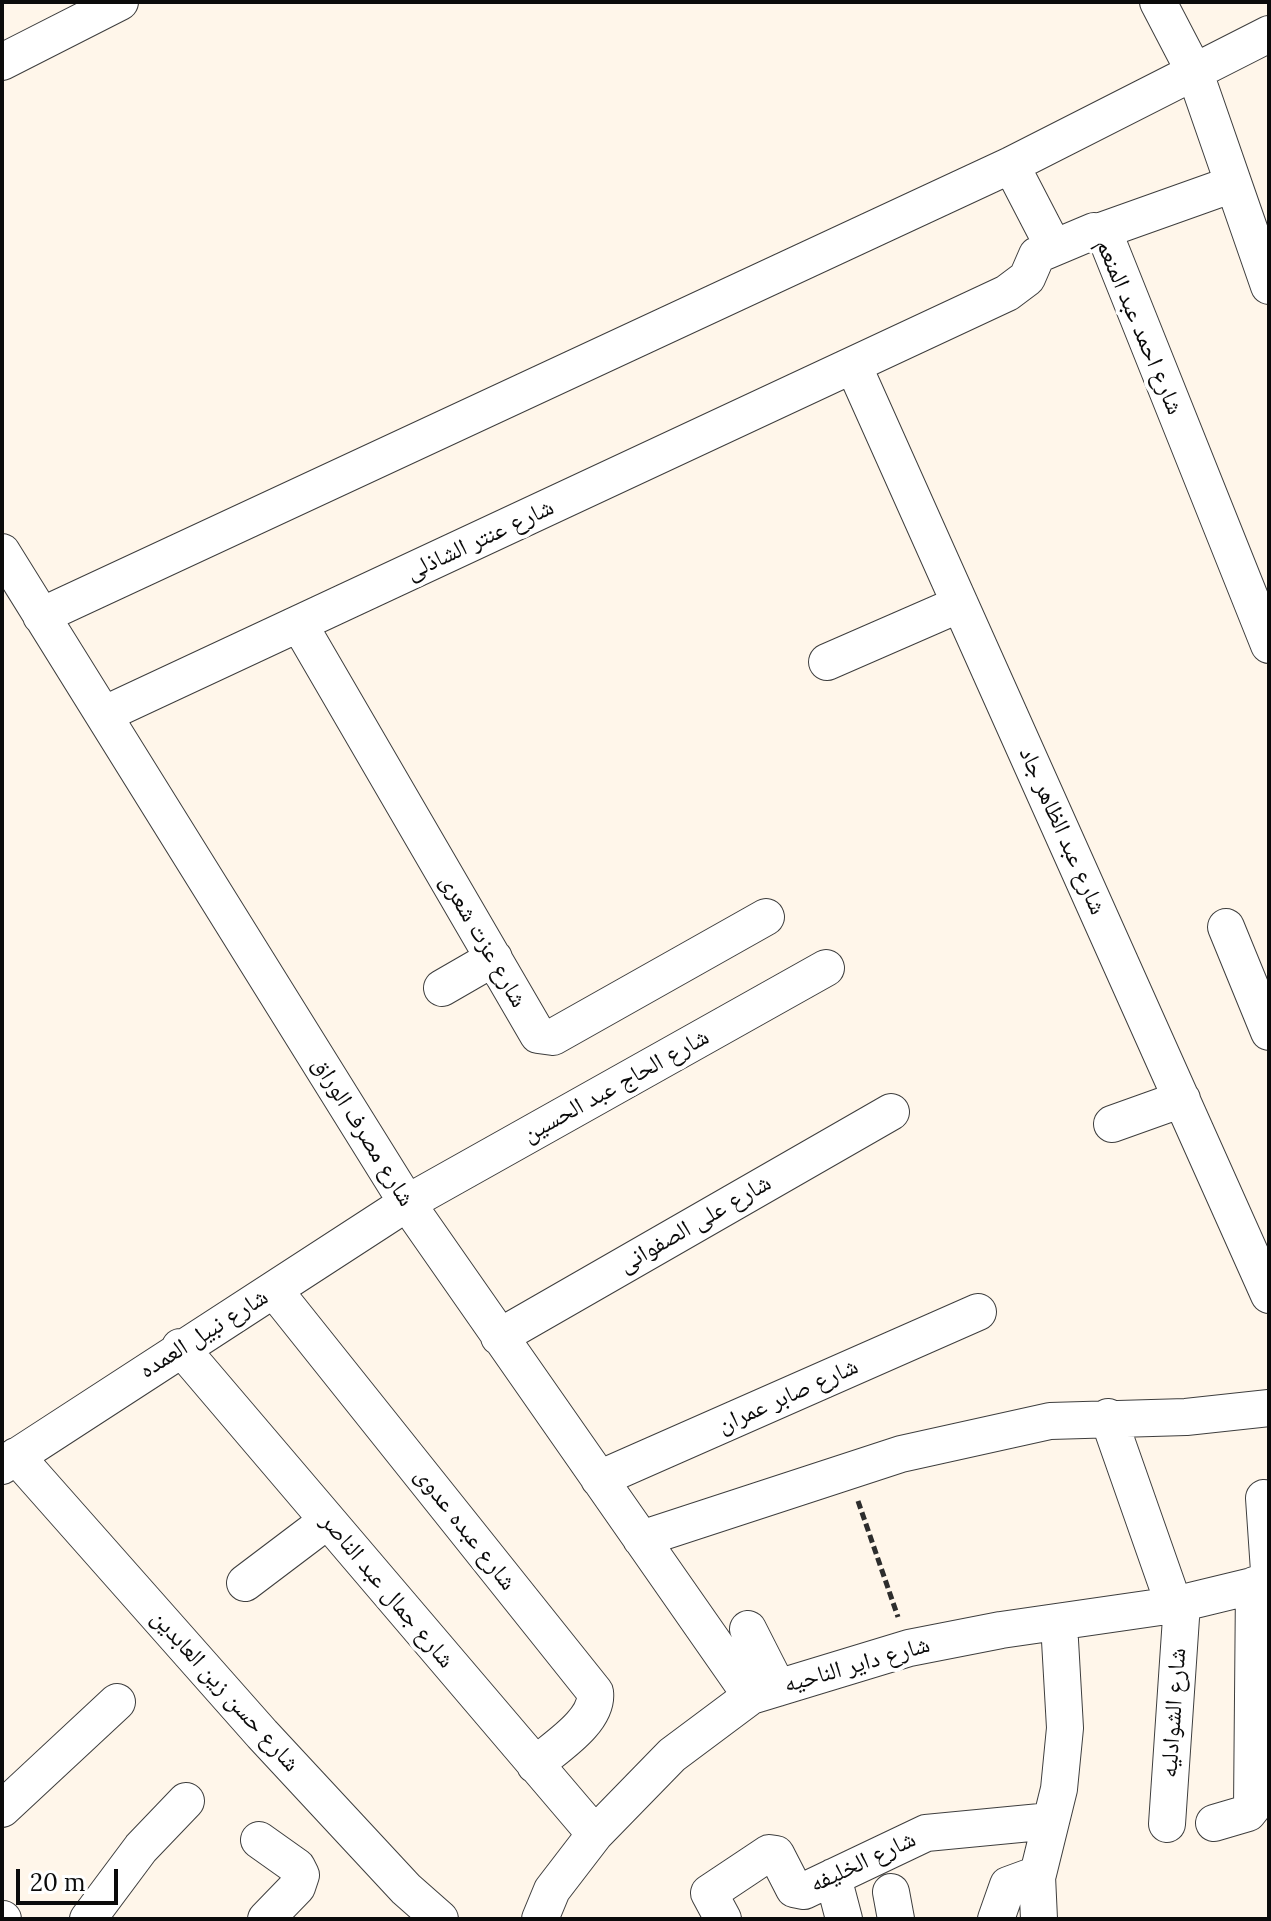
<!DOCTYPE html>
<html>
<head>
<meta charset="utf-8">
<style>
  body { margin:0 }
  #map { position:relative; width:1271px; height:1921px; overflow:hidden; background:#fff6ea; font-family:Lora,serif }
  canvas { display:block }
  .frame { position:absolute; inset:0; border:4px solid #0b0b0b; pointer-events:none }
  .scale { position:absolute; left:16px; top:1869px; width:102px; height:36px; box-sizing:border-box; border:4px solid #0b0b0b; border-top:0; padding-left:10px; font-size:24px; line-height:28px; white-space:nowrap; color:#0b0b0b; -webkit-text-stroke:6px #fff; paint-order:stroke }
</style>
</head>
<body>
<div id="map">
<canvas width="1271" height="1921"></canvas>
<div class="frame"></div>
<div class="scale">20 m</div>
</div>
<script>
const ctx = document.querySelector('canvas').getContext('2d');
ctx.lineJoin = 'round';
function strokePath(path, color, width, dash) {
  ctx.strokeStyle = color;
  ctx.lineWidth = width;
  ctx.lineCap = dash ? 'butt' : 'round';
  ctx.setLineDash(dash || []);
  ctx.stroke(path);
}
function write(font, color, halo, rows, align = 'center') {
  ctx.font = font + ' Lora,"Noto Naskh Arabic",serif';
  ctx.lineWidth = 8;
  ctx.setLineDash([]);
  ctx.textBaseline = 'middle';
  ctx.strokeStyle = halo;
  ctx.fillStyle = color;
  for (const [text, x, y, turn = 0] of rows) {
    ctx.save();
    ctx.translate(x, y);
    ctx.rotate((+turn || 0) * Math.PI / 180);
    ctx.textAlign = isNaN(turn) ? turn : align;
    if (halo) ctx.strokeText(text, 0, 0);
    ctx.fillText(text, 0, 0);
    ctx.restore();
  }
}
const minor = new Path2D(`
  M1158,2L1195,73L1269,286
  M2,62L120,2
  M1011,165L1053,246
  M1101,231L1233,184
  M854,367L1269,1295
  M2,552L407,1203L751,1696
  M41,616L1011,165L1269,34
  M299,624L538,1035L553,1037L766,917
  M827,662L960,604
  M105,714L1007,293L1027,278L1037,255L1094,231L1105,235L1269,645
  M1226,927L1269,1032
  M442,988L494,958
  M1112,1124L1182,1099
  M274,1290L595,1692C599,1721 554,1748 535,1765
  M499,1337L891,1112
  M180,1347L595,1834
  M1108,1417L1174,1605
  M16,1456L262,1734L406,1889L440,1919
  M2,1466L407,1203L826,968
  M599,1479L978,1312
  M1264,1498L1269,1571
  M641,1539L901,1454L1050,1421L1186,1417L1269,1408
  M245,1583L327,1521
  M748,1629L778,1688
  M2,1809L117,1702
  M1214,1823L1248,1813L1252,1808L1254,1585
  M1167,1824L1182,1603
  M259,1840L297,1867L301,1875L297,1887L266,1919
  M1037,1876L1039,1919
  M833,1877L844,1919
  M891,1892L896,1919
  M2,1919H3
  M88,1919L141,1848L186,1801
  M540,1919L552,1890L595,1834L672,1755L751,1696L909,1648L1001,1630L1174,1605L1269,1582
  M723,1919L709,1893L769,1853L776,1854L794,1889L804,1891L926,1833L1051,1821
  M996,1919L1008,1885L1038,1874L1059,1789L1065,1728L1059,1623`);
strokePath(minor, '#3e3e3e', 38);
strokePath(new Path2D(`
  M858,1501L898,1617`), '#2d2d2d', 5, [8, 4]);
strokePath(minor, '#fff', 36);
write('24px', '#0b0b0b', '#fff', [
  ["شارع احمد عبد المنعم",1139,327,67],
  ["شارع عنتر الشاذلى",480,540,-25],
  ["شارع عبد الظاهر جاد",1062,831,66],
  ["شارع عزت شعرى",483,941,60],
  ["شارع الحاج عبد الحسين",616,1086,-29],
  ["شارع مصرف الوراق",363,1132,58],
  ["شارع على الصفوانى",695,1224,-30],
  ["شارع نبيل العمده",204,1334,-32],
  ["شارع صابر عمران",788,1396,-24],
  ["شارع عبده عدوى",465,1529,52],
  ["شارع جمال عبد الناصر",387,1591,50],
  ["شارع داير الناحيه",857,1665,-16],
  ["شارع حسن زين العابدين",225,1691,48],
  ["شارع الشوادليه",1174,1713,-86],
  ["شارع الخليفه",863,1862,-25]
]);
</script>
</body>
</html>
